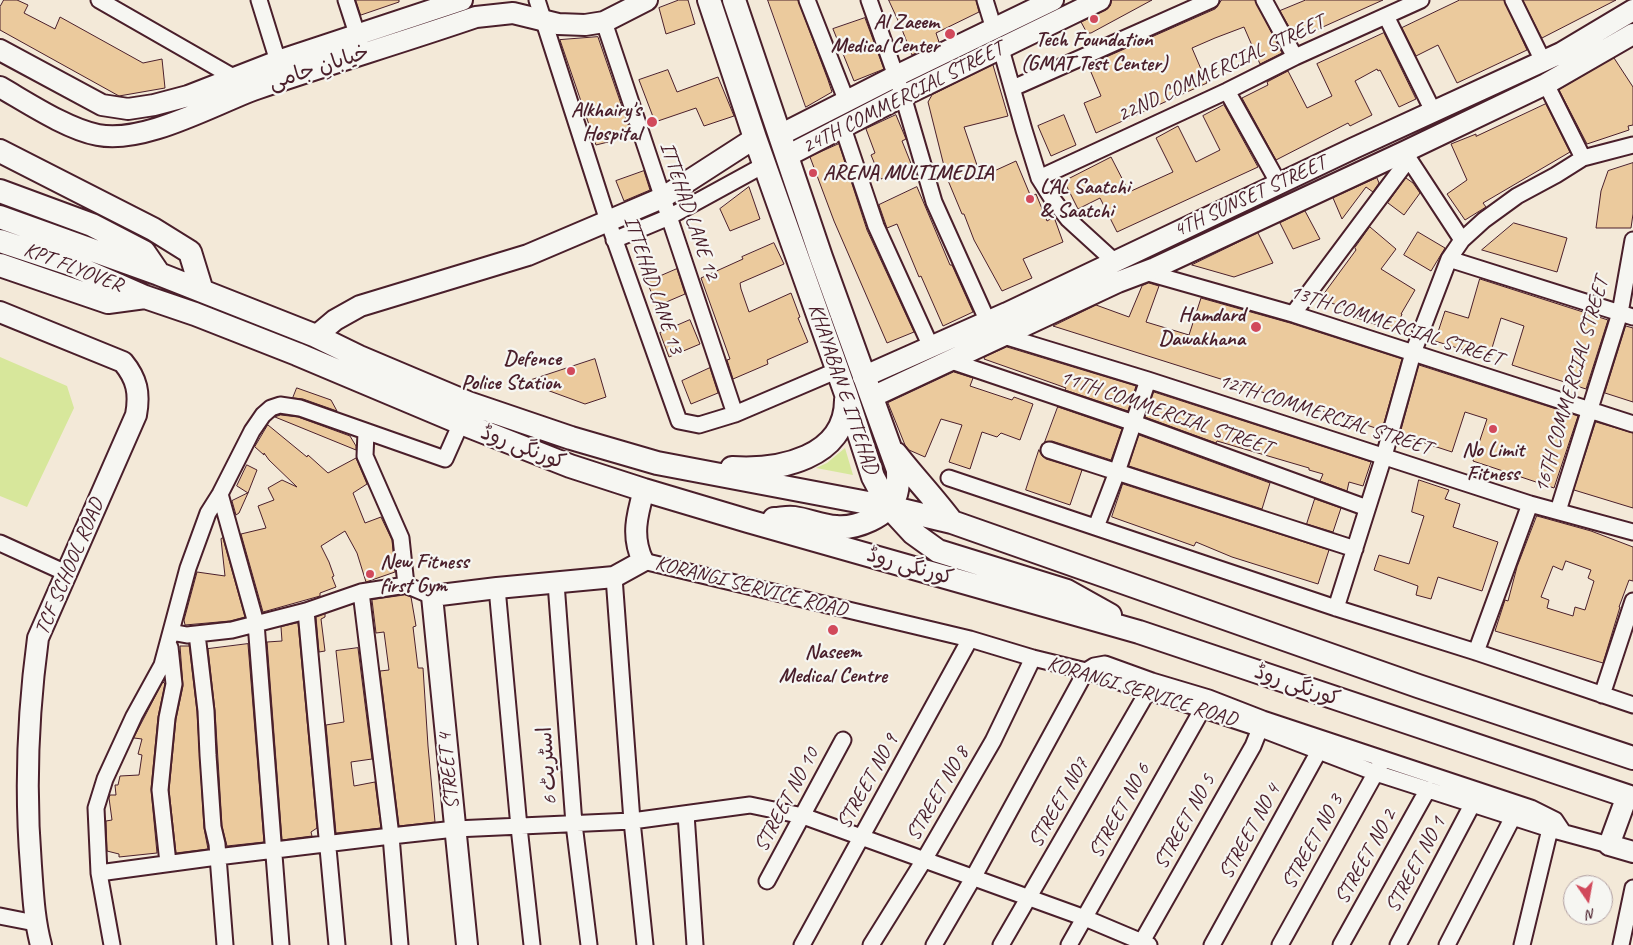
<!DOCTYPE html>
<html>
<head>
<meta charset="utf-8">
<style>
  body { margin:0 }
  #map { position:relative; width:1633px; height:945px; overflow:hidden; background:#f3e9d8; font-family:Caveat,sans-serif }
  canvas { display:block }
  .north { position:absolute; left:1563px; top:875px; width:50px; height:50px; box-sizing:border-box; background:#f6f6f2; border:1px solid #b1a0a2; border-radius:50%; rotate:168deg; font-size:14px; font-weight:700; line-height:20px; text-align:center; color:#4a1f2b }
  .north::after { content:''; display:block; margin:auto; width:18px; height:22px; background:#d1495b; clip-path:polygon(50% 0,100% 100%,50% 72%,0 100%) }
</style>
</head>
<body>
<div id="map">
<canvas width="1633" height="945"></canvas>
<div class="north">N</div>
</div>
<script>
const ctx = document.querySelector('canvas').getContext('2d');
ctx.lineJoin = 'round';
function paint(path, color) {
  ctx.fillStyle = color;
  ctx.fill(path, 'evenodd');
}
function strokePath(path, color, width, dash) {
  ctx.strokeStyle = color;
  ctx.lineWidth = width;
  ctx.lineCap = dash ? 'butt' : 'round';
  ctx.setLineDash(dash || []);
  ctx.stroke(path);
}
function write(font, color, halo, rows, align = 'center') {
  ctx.font = font + ' Caveat,"Playpen Sans Arabic",sans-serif';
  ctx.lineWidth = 4.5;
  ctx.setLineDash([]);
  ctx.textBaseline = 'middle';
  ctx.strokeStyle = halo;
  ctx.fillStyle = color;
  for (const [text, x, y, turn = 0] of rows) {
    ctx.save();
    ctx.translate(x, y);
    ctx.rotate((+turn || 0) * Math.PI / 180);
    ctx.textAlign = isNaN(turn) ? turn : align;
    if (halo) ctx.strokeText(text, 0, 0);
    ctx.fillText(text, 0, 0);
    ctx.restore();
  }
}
paint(new Path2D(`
  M0,357L67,386L74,408L27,507L0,496Z
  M845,448L853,475L816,468L827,463Z`), '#d7e79b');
const building = new Path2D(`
  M4,0H17L28,5L24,13L55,29L60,17L143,63L162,59L165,88L119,96L0,30V7Z
  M356,0H399V2L361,15Z
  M679,0H688L695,24L666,34L659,8Z
  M768,0H798L828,80L832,92L806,107Z
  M889,0H976L979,12L936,33L939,42L912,55L901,27Z
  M1112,0H1152L1091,33H1087L1081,22L1106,10L1110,6Z
  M1222,0H1255L1282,53L1260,64L1244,27L1215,38L1192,48L1207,83L1096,133L1084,103L1101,96L1088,65L1215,9Z
  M1306,0H1383L1296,39L1280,11Z
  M1460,0H1504L1527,50L1457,83L1438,45L1416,56L1402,28Z
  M1523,0H1616L1542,38Z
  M865,18L884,69L854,81L833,29Z
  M1384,33L1416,99L1399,107L1380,70L1378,71L1377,69L1355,81L1372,115L1350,126L1348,123L1276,160L1242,98L1268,85L1267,82L1288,71L1307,108L1332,96L1317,64Z
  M598,37L632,136L596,145L560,40Z
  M1614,58L1633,87V125L1628,126L1629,130L1587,144L1559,90Z
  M993,65L1008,116L964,127L981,177L1016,161L1031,197L1036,194L1047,221L1054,217L1063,242L1023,259L1032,278L1002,291L974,240L964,214H962L947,178L928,102L932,95Z
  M668,70L677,92L718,77L734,116L704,126L696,108L655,122L639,80Z
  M1546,104L1570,152L1483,203L1486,207L1465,220L1447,194L1467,180L1451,144L1476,134V136Z
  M1224,105L1258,167L1117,232L1100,198L1078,209L1064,181L1111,157L1129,192L1173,172L1156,138L1178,126L1196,162L1220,150L1203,116Z
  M896,115L906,139L902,141L912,166L881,179L871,155L875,153L866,129Z
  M1064,115L1076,145L1051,156L1038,126Z
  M839,144L867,230L914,332L887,343L834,221L810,157Z
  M1633,163V214L1631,228H1596L1601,191L1608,171Z
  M644,171L650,190L624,201L616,181Z
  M1377,178L1379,183L1373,192L1366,187L1342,219L1333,198Z
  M1406,178L1413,183L1420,193L1404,215L1388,203Z
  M749,187L760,219L730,231L720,209Z
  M917,187L950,265H952L973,312L943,326L921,276L919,277L897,224L887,228L879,205Z
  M1305,211L1320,239L1293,249L1280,223Z
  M1514,223L1567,238L1557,272L1482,250Z
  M1370,227L1396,249L1381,269L1415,290L1401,314H1402L1395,331L1357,318L1360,313L1320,299L1356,250L1355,248Z
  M1418,232L1445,248L1431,271L1404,255Z
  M1258,233L1273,263L1234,277L1192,265Z
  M774,243L784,264L740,283L741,289L749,312L791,293L800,317L798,318L808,342L767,360L768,364L733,379L727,360L730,359L701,278L743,259L742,257Z
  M677,269L685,294L657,306L647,282Z
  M1480,279L1608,320L1586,389L1512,365L1524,326L1501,318L1489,358L1435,341L1445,311L1468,318Z
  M1149,283L1159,286L1146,322L1189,335L1201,298L1290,323L1402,359L1382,430L1053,326L1096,305L1129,317L1142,286Z
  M690,320L700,344L669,357L660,333Z
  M1626,326L1633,328V402L1605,393Z
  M1007,347L1136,386L1128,411L1065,390L1066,388L1055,384L984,359L985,357Z
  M595,359L606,397L585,404L525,382Z
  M1419,365L1578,416L1554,488L1473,461L1487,419L1465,412L1452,452L1400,435Z
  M710,368L718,393L691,404L682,381Z
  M954,372L973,378L970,386L1012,400L1014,397L1033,404L1020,440L1001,433L997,437L982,432L970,469L949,462L962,425L941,419L925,457L909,450L905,445L888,403Z
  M297,388L331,400L337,411L303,399L293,398Z
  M1154,392L1371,462L1363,486L1349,482L1347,491L1320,481L1323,474L1309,470V468L1217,441L1216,443L1145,417Z
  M1058,407L1122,429L1111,460L1052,441L1045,442Z
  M281,415L298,417L350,436L356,446V450L275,417Z
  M1596,422L1633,433V508L1574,490Z
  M268,425L307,457L308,455L328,473L356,458L367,484L353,493L365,523L381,517L392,540L395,572L366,582L357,553L345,531L321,546L329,562L334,576L332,577L336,587L320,593V596L263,612L241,534L266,528L258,506L274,500L268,488L282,480L297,487L269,460L264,453V455L255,447Z
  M1139,435L1270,483L1262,509L1129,466Z
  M1039,450L1042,456L1046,459L1082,470L1070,505L1026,490Z
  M247,465L257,470L248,493L237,486Z
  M1419,480L1449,490L1445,499L1460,504L1453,527L1498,542L1482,591L1438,577L1431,599L1416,595L1418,586L1374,570L1379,555L1409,564L1424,516L1412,512Z
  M1123,484L1329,550L1318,584L1232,557L1196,542L1194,546L1112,517Z
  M248,493L239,513L236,515L232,501Z
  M1315,499L1341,508L1333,532L1307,524Z
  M1537,516L1591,531L1633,547V581L1629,580L1619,607H1620L1603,663L1495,631L1505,600L1508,601L1517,567ZM1566,561L1591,570L1588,578L1594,581L1585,610L1575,607L1573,616L1547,608L1549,600L1541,597L1553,566L1562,570Z
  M223,538L245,617L230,621L185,625L184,620L197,572L225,576L221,539Z
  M405,595L411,597L416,626L413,627L418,668H423L428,746L435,822L399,826L380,671L389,670L384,632L376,633L372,600Z
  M325,614V617L321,619L325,651L319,652L316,617Z
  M298,623L317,828L311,832L312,836L282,840L267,642L282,641L281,627Z
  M189,644L197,712L204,828L208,849L176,853L169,790L176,719L183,686L180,646H189Z
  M248,644L264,842L227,846L222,826L215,711L208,649Z
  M358,648L372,759L351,762L354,786L375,782L381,828L336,833L326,725L344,722L336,651Z
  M163,682L165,684L158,717L151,789L157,853L119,857V854L107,851L106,821L112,820L109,798L110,795H116L115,785H118L120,776L139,775L142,755L138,754L142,739L134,738Z`);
paint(building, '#ebca9d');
strokePath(building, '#4a1f2b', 1);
const street = new Path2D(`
  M99,0L235,78
  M259,0L281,71
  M346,0L360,43
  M537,0L608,221L679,421L699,425L735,414L838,370
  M807,0L847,102
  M869,0L903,96L934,202L988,322
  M985,0L994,29
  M1264,0L1295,57
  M1513,0L1543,61
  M1386,16L1434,113
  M604,22L735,414
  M1001,49L1024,130L1039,178L1051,197L1068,219L1114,261
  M1546,84L1583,158
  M1013,88L1211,0
  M1227,91L1279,184
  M843,128L876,226L931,347
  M1405,153L1462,240
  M1039,178L1227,91L1295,57L1421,0
  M614,240L669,217L764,165
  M1449,259L1633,317
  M1145,272L1293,314L1633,424
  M1293,314L1408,160
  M1004,336L1148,380L1530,504L1633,532
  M951,361L1134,423L1367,508
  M366,432L365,456L401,538L406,585
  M1049,450L1355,549
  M949,478L1336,608L1476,652L1633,705
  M220,494L256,623L281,945
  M1558,511L1620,313L1633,240
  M1096,527L1117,472L1148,380
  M0,543L66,573
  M643,561L970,639L1033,658L1086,671L1261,729L1376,773L1550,829L1609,845
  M614,577L632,821L645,945
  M556,583L574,824L589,945
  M497,588L519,827L532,945
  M361,592L391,836L400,945
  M1336,608L1384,456L1413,353L1449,259L1462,240L1484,220L1517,196L1556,175L1583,158L1633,145
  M306,611L337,945
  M171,632L187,635L232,630L306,611L361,592L406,585L432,596
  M197,634L206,711L208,755L213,827L217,844L225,945
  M1476,652L1530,504
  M1602,695L1633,601
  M686,814L695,945
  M168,863L160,790L167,718L174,684L170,647
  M99,873L217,857L391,836L455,829L632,821L750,805L803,816L1085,918L1149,945
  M767,881L843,740
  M0,916L35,923
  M112,945L99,873L96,808L105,779L134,716L162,665L188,568L208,513L220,494L252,431L263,415L271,408L280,405L300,408L445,459L461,423
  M802,945L970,639
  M871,945L924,860L993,741L1033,658
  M934,945L973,878L1086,671L1094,666L1105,664L1152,681L1209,698L1263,719L1531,808L1555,820L1563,832
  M1001,945L1148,691L1151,683
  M1069,945L1207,701
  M1140,945L1253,746L1263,721
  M1212,945L1319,751L1320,742
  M1280,945L1380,765
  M1341,945L1428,789
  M1398,945L1472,805
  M1447,945L1513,817
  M1522,945L1550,829
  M1621,945L1633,888`);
const secondary = new Path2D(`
  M0,50L102,105L128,109L154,105L188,96L278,61L462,0
  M0,87C28,103 67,129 98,135C144,144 212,105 256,89C329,64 403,42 476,17L513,13L558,24L585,25L604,22L647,0
  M780,135L896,76L1053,0
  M787,156L903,96L1100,0
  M0,312L123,362C137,379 140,393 136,415L38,638C28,712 25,792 31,866C33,893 34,919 41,945
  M316,336L335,320L360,306L528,255L608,221L662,198L755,138
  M863,377L1007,313L1354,148L1561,53L1633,10
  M872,397L1118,282L1155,268L1404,152L1546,84L1633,34
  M1627,796L1609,845L1633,852
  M467,945L432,596L497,588L614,577L643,561C631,537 637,515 644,490`);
const primary = new Path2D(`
  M709,0L755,138L846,394L873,477L889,507L913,533L938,551L1067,591L1110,615
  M734,0L821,257L898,470C898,479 899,488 895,497C888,516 856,529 836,527C822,526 808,520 794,518C787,517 780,519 774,519
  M0,151L153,229L190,252L202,291
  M0,191L92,225L144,252L159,274
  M0,217L159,274L316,336L359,357L468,403L571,438L657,463L889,507L952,522L1418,686L1633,758
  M0,241L70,264L145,297L195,314L297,354L461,423L570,466L644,490L748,521L1139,632L1633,798
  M0,265L108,302L145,297
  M896,454C914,477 934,498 952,522
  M732,468C779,471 846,458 846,400`);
strokePath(street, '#4a1f2b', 19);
strokePath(secondary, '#4a1f2b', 24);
strokePath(primary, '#4a1f2b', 26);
strokePath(street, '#f6f6f2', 15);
strokePath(secondary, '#f6f6f2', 20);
strokePath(primary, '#f6f6f2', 22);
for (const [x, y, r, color] of [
  [1094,19,5,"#d1495b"],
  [950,34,6,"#d1495b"],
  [652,122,6,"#d1495b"],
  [813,173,5,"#d1495b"],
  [1030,199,5,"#d1495b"],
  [1256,327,6,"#d1495b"],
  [571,371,5,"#d1495b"],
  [1493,429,5,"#d1495b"],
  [370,574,5,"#d1495b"],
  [833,630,6,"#d1495b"]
]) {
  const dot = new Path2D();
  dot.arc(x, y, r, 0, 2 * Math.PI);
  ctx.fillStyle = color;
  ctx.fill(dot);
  strokePath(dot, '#f6f6f2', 2);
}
write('bold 21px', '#4a1f2b', '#f6f6f2', [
  ["Al Zaeem",939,22],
  ["Medical Center",939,46],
  ["Tech Foundation",1094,40,"center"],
  ["(GMAT Test Center)",1094,64,"center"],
  ["Alkhairy's",641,110],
  ["Hospital",641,134],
  ["ARENA MULTIMEDIA",823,173,"left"],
  ["LAL Saatchi",1040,187,"left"],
  ["& Saatchi",1040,211,"left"],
  ["Hamdard",1245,315],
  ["Dawakhana",1245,339],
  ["Defence",561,359],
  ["Police Station",561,383],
  ["No Limit",1493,450,"center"],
  ["Fitness",1493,474,"center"],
  ["New Fitness",380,562,"left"],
  ["first Gym",380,586,"left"],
  ["Naseem",833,652,"center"],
  ["Medical Centre",833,676,"center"]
], 'right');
write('21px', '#4a1f2b', '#f6f6f2', [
  ["خیابانِ جامی",319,68,-18],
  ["22ND COMMERCIAL STREET",1221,69,-25],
  ["24TH COMMERCIAL STREET",903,98,-27],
  ["4TH SUNSET STREET",1250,197,-25],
  ["ITTEHAD LANE 12",689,211,71],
  ["KPT FLYOVER",73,268,21],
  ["ITTEHAD LANE 13",653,285,71],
  ["13TH COMMERCIAL STREET",1396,326,18],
  ["16TH COMMERCIAL STREET",1572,385,-74],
  ["KHAYABAN E ITTEHAD",843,389,71],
  ["11TH COMMERCIAL STREET",1166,413,19],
  ["12TH COMMERCIAL STREET",1325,415,18],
  ["کورنگی روڈ",523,448,21],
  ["TCF SCHOOL ROAD",70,567,-67],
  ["کورنگی روڈ",910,567,16],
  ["KORANGI SERVICE ROAD",751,587,14],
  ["کورنگی روڈ",1297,686,19],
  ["KORANGI SERVICE ROAD",1142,692,17],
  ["اسٹریٹ 6",548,766,-94],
  ["STREET 4",449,771,-96],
  ["STREET NO 9",868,782,-61],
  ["STREET NO 8",938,794,-60],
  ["STREET NO 10",787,800,-62],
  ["STREET NO7",1059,803,-60],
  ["STREET NO 6",1120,811,-61],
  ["STREET NO 5",1185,822,-61],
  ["STREET NO 4",1250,832,-61],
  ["STREET NO 3",1313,842,-61],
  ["STREET NO 2",1366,857,-61],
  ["STREET NO 1",1416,865,-62]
]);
</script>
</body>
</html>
